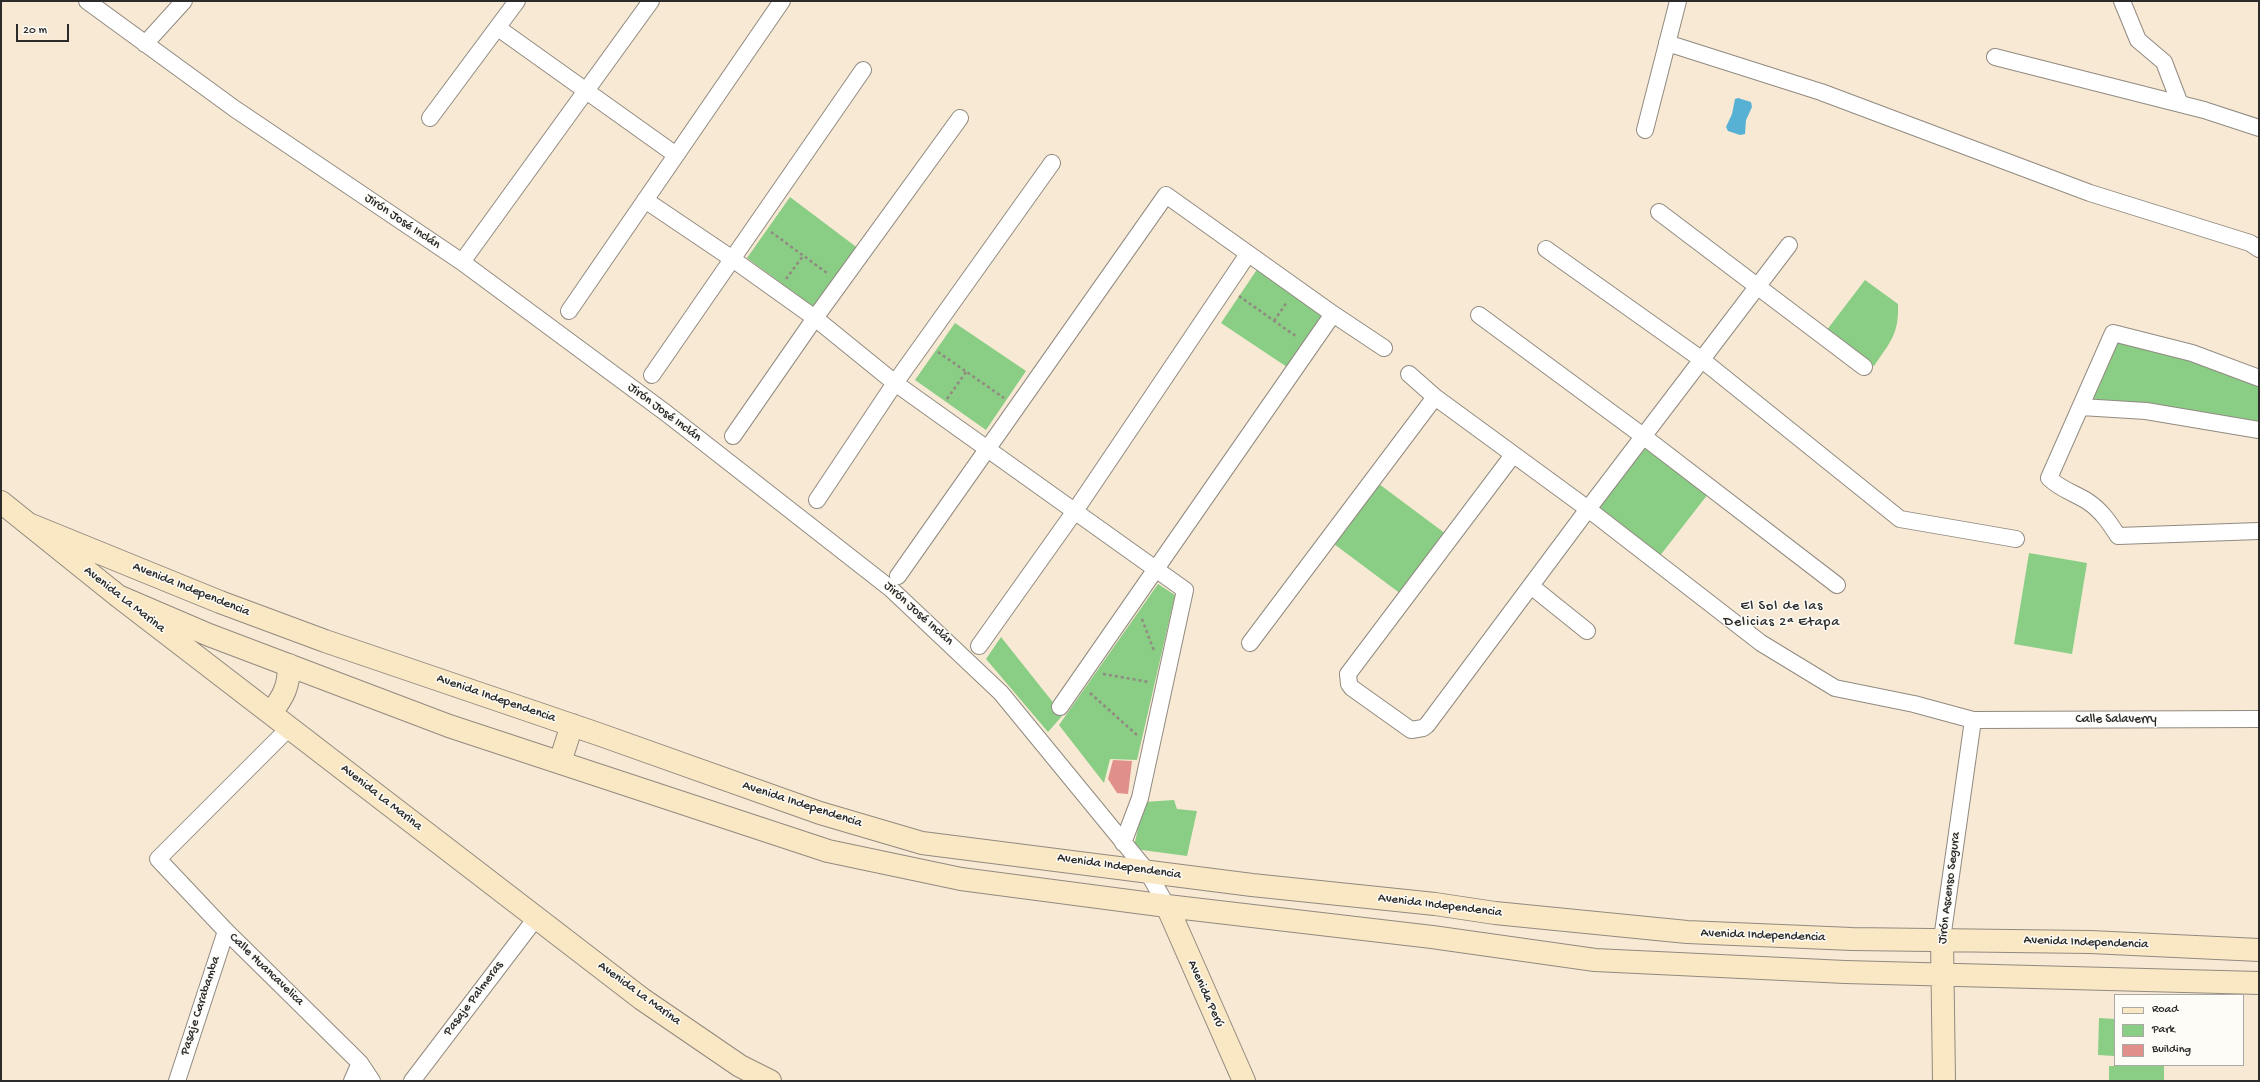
<!DOCTYPE html>
<html>
<head>
<meta charset="utf-8">
<style>
  body { margin:0 }
  #map { position:relative; width:2260px; height:1082px; overflow:hidden; background:#f7e9d4; font-family:"Gochi Hand",sans-serif }
  canvas { display:block }
  .frame { position:absolute; inset:0; border:2px solid #2b2b2b; pointer-events:none }
  .legend { position:absolute; left:2114px; top:994px; width:130px; height:72px; box-sizing:border-box; background:#fdfcf7; border:1px solid #a9a8a5; margin:0; padding:5px 7px; list-style:none; font-size:12px; color:#2b2b2b }
  .legend li { display:flex; align-items:center; gap:8px; height:20px }
  .legend b { width:20px; border:1px solid #a9a8a5 }
  .scale { position:absolute; left:16px; top:24px; width:53px; height:18px; box-sizing:border-box; border:2px solid #2b2b2b; border-top:0; padding-left:5px; font-size:12px; line-height:14px; white-space:nowrap; color:#2b2b2b; -webkit-text-stroke:3px #fdfcf7; paint-order:stroke }
</style>
</head>
<body>
<div id="map">
<canvas width="2260" height="1082"></canvas>
<div class="frame"></div>
<ul class="legend">
<li><b style="height:5px;background:#fae7c3"></b>Road</li>
<li><b style="height:11px;background:#8acd85"></b>Park</li>
<li><b style="height:11px;background:#e18f8a"></b>Building</li>
</ul>
<div class="scale">20 m</div>
</div>
<script>
const ctx = document.querySelector('canvas').getContext('2d');
ctx.lineJoin = 'round';
function paint(path, color) {
  ctx.fillStyle = color;
  ctx.fill(path, 'evenodd');
}
function strokePath(path, color, width, dash) {
  ctx.strokeStyle = color;
  ctx.lineWidth = width;
  ctx.lineCap = dash ? 'butt' : 'round';
  ctx.setLineDash(dash || []);
  ctx.stroke(path);
}
function write(font, color, halo, rows, align = 'center') {
  ctx.font = font + ' "Gochi Hand",sans-serif';
  ctx.lineWidth = 3;
  ctx.setLineDash([]);
  ctx.textBaseline = 'middle';
  ctx.strokeStyle = halo;
  ctx.fillStyle = color;
  for (const [text, x, y, turn = 0] of rows) {
    ctx.save();
    ctx.translate(x, y);
    ctx.rotate((+turn || 0) * Math.PI / 180);
    ctx.textAlign = isNaN(turn) ? turn : align;
    if (halo) ctx.strokeText(text, 0, 0);
    ctx.fillText(text, 0, 0);
    ctx.restore();
  }
}
paint(new Path2D(`
  M790,197L859,249L815,308L747,258Z
  M1258,268L1327,316L1287,367L1221,323Z
  M1865,280L1898,304C1899,335 1890,342 1874,366L1826,331Z
  M955,323L1026,371L986,430L915,380Z
  M2113,333L2259,378V430L2081,407Z
  M1646,445L1708,494L1659,557L1596,508Z
  M1379,484L1446,534L1401,594L1334,544Z
  M2029,553L2087,563L2072,654L2014,644Z
  M1158,584L1175,595L1137,760L1110,759L1104,783L1059,725Z
  M1001,637L1063,715L1048,732L986,659Z
  M1174,800L1177,809L1197,811L1187,856L1142,850L1134,846L1144,802Z
  M2099,1018L2115,1019V1056L2098,1055Z
  M2109,1066H2164V1081H2109Z`), '#8acd85');
paint(new Path2D(`
  M1738,98L1751,102L1752,107L1746,120L1745,134L1740,135L1728,131L1726,127L1732,114L1735,99Z`), '#57b1d4');
paint(new Path2D(`
  M1113,760L1132,761L1128,794L1117,793L1108,779Z`), '#e18f8a');
const street = new Path2D(`
  M87,1L235,109L462,262L666,413L891,589L1001,693L1147,871L1167,906
  M2122,1L2138,40L2164,62L2180,104
  M498,28L676,155
  M1667,43L1821,92L2090,193L2250,243L2259,249
  M145,44L184,1
  M1995,57L2204,110L2259,128
  M430,118L517,1
  M1645,130L1678,1
  M645,200L731,258L815,318L895,383L1185,590L1140,798L1123,843
  M1659,212L1864,367
  M1546,249L1701,359L1900,519L2016,539
  M462,262L651,1
  M569,311L782,1
  M1479,315L1643,436L1837,585
  M1409,374L1435,397L1588,509L1761,643L1835,688L1914,704L1973,720L2259,719
  M652,375L863,70
  M2259,378L2192,353L2113,333L2049,478C2060,489 2074,493 2087,501C2101,510 2109,522 2118,536L2259,531
  M2081,407L2146,411L2259,430
  M733,436L815,318L960,118
  M1513,455L1348,674L1349,684L1352,688L1411,730L1423,728L1427,725L1588,509L1789,245
  M817,500L895,383L1052,163
  M898,576L1166,195L1333,314L1384,348
  M1531,586L1587,631
  M1250,643L1435,397
  M979,646L1075,511L1248,254
  M1060,707L1333,314
  M290,727L158,859L226,931L360,1063L372,1081
  M1942,939L1973,720
  M177,1081L226,931
  M352,1081L360,1063
  M412,1081L536,918`);
const secondary = new Path2D(`
  M1,502L118,596L642,999L740,1066L770,1081
  M31,525L220,602L325,641L598,734L820,813L922,843L1252,885L1435,904L1495,913L1687,932L1852,939L2090,942L2259,950
  M118,596L209,635L449,726L828,851L961,879L1167,906L1432,937L1595,960L1845,972L2259,983
  M271,712C284,697 289,685 289,665
  M560,762L572,725
  M1167,906L1244,1081
  M1942,939L1944,1081`);
strokePath(street, '#918a80', 18);
strokePath(secondary, '#918a80', 24);
strokePath(new Path2D(`
  M771,232L827,273
  M786,279L803,256
  M1239,296L1297,337
  M1274,321L1287,302
  M938,352L1004,398
  M947,399L966,372
  M1142,619L1154,651
  M1103,674L1149,682
  M1090,693L1137,735`), '#918a80', 2.5, [3, 3]);
strokePath(street, '#fff', 16);
strokePath(secondary, '#fae7c3', 22);
write('13px', '#2b2b2b', '#fdfcf7', [
  ["Jirón José Inclán",402,222,34],
  ["Jirón José Inclán",664,413,37],
  ["Avenida Independencia",191,590,22],
  ["Avenida La Marina",124,600,38],
  ["Jirón José Inclán",918,614,42],
  ["Avenida Independencia",496,699,19],
  ["Calle Salaverry",2116,720],
  ["Avenida La Marina",381,798,38],
  ["Avenida Independencia",802,805,18],
  ["Avenida Independencia",1119,867,8],
  ["Jirón Ascenso Segura",1950,888,-83],
  ["Avenida Independencia",1440,906,7],
  ["Avenida Independencia",1763,936,2],
  ["Avenida Independencia",2086,943,2],
  ["Calle Huancavelica",266,970,44],
  ["Avenida La Marina",639,994,36],
  ["Avenida Perú",1205,994,66],
  ["Pasaje Palmeras",474,999,-53],
  ["Pasaje Carabamba",201,1006,-72]
]);
ctx.letterSpacing = '1px';
write('14px', '#2b2b2b', '#fdfcf7', [
  ["El Sol de las",1782,607],
  ["Delicias 2ª Etapa",1782,623]
]);
ctx.letterSpacing = '0px';
</script>
</body>
</html>
